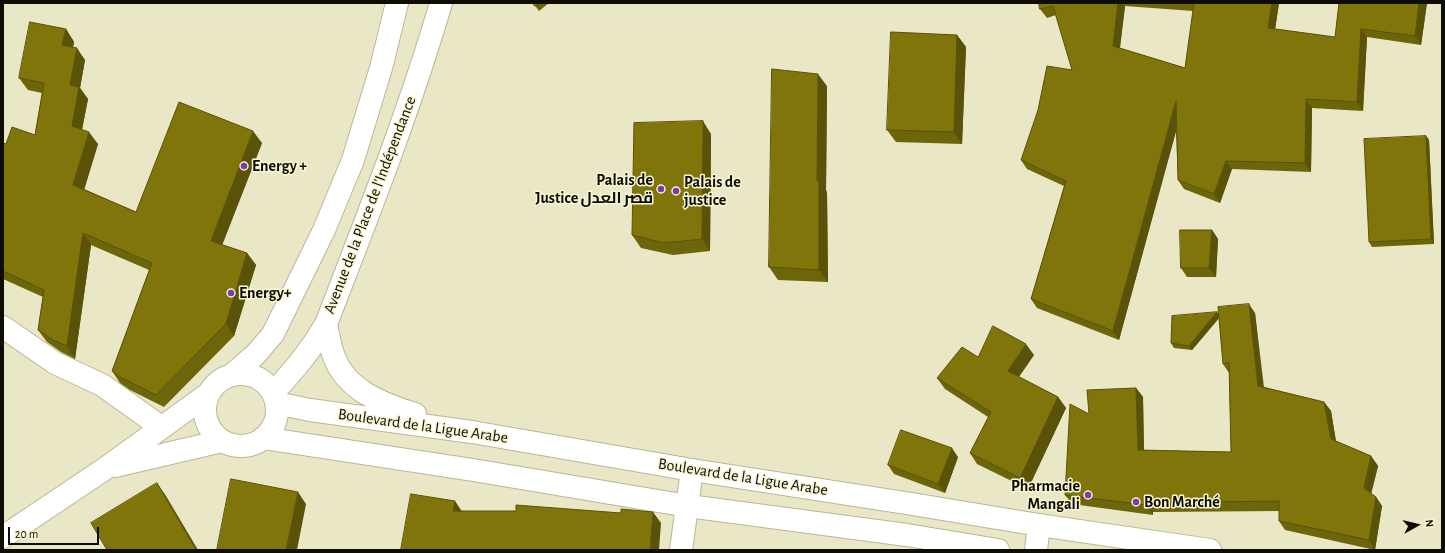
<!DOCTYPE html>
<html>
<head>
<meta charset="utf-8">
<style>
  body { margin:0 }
  #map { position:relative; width:1445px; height:553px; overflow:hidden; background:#eae7c6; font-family:"Alegreya Sans",sans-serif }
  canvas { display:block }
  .frame { position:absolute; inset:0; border:4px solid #0e0d03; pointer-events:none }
  .north { position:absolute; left:1397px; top:505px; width:40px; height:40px; -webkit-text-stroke:3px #f7f5d3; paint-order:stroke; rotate:82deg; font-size:11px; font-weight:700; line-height:16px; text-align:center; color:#0e0d03 }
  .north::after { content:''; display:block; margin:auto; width:14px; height:18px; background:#0e0d03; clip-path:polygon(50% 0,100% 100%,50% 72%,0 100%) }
  .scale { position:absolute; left:8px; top:527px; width:91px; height:18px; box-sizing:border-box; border:2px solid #0e0d03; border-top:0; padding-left:5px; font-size:12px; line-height:14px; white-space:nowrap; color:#0e0d03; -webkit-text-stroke:3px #f7f5d3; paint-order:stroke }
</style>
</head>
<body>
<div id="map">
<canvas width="1445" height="553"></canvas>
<div class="frame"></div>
<div class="north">N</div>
<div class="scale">20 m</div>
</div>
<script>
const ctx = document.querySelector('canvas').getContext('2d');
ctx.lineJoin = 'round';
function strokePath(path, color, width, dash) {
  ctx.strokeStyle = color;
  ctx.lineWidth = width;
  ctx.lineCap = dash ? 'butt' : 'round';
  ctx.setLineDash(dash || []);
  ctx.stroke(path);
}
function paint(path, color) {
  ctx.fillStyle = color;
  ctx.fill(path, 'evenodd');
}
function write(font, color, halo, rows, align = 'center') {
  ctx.font = font + ' "Alegreya Sans",Cairo,sans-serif';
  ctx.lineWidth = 3;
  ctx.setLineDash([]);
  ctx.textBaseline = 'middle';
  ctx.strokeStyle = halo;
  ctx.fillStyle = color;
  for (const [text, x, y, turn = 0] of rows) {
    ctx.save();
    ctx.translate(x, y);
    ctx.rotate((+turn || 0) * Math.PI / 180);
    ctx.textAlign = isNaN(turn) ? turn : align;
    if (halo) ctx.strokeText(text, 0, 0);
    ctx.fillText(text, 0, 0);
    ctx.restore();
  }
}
const street = new Path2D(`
  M3,327L55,363L102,385L161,427
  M681,550L692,470`);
const secondary = new Path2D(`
  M233,374L256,354L273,334L324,230L353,160L381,68L397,3
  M273,393C294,370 310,352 326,324C367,218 409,112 441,3`);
const primary = new Path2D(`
  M326,324C328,334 330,345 333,354C345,390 382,404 415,414
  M205 410a36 36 0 1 1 72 0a36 36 0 1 1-72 0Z
  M276,403L310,410L472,432L692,470L912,504L1039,525L1210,550
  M263,438L473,470L688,506L907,535L998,550
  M115,466L222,441
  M3,537L106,468L208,394
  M1036,550L1039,525`);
strokePath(street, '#bab797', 24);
strokePath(secondary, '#bab797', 24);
strokePath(primary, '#bab797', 24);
strokePath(street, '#fff', 22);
strokePath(secondary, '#fff', 22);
strokePath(primary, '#fff', 22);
paint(new Path2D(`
  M533,3H549L539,11Z
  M1039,3H1279L1275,29L1335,37L1427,3L1421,45L1367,37L1363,111L1312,108L1311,172L1232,169L1220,203L1184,189L1178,180L1176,129L1119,340L1037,308L1031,299L1064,186L1027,169L1021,160L1072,70L1056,15L1047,18L1040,9ZM1125,6L1193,11L1185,68L1120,48Z
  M66,29L74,42L73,47L85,60L80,88L88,99L82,130L98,144L84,189L136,212L262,143L222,245L247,253L256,265L234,336L164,407L130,390L120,383L112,371L149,270L91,245L75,359L61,352L47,342L38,330L43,297L3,279V143L6,144L35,135L42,93L28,90L19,78Z
  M957,35L966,47L962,144L896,142L887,130Z
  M827,86L826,190L827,193L828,282L778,280L769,267Z
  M711,134L710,251L673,255L641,248L632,235Z
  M1426,136L1429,140L1434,244L1372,247L1369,242Z
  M1212,230L1218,239L1216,277H1187L1181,268Z
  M1217,312L1219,315L1255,313L1264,387L1324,402L1331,411L1336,441L1371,456L1378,466L1371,494L1376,497L1382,506L1375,550L1285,530L1279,521V511L1153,512V515L1072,504L1065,495L1089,414L1136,388L1143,397L1144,450L1231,452L1229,373L1223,364L1219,318L1192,350L1174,348L1171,343Z
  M1034,355L1019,377L1058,397L1066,408L1028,489L977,464L970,453L988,417L945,389L937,378L978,357Z
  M958,457L945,493L894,474L888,465Z`), '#6d6509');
paint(new Path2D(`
  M1118,3H1122L1125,6L1119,55L1113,46Z
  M1272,3H1279L1274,37L1268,28Z
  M1419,3H1427L1421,45L1415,36Z
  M66,29L74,42L71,57L62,45Z
  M1361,29L1367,37L1363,111L1357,102Z
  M957,35L966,47L962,144L954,132Z
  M77,48L85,60L80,88L88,99L80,139L72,126L70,85Z
  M818,74L827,86L826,190L827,193L828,282L819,270L817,181Z
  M1306,99L1312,108L1311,172L1305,163Z
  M1176,101L1182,110L1119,340L1113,331Z
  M703,121L711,134L710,251L702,239Z
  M253,131L262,143L219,253L211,241Z
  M89,132L98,144L82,197L73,185Z
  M1426,136L1429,140L1434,244L1431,239Z
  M1226,161L1232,169L1220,203L1214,194Z
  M1212,230L1218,239L1216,277L1209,268Z
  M83,233L91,245L75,359L67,346Z
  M247,253L256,265L234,336L226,324Z
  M1249,304L1255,313L1264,395L1258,386Z
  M1217,312L1220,317L1192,350L1189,346Z
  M1026,344L1034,355L1015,382L1008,371Z
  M1136,388L1143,397L1144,459L1138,450Z
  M1058,397L1066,408L1028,489L1020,478Z
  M1324,402L1331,411L1337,448L1331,439Z
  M952,448L958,457L945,493L938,484Z
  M1371,456L1378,466L1370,498L1364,488Z
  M157,483L166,496L198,550H196Z
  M298,492L306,504L297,550H286Z
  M1376,497L1382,506L1375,550L1369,540Z
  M455,501L463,513L453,511Z
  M1146,503L1153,512V515L1146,505Z
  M653,512L661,523L659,550H650Z`), '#595208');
const building = new Path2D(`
  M533,3H539L535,6Z
  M1039,3H1118L1113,46L1185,68L1194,3H1192H1272L1268,28L1335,37L1339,3H1419L1415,36L1361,29L1357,102L1306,99L1305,163L1226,161L1214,194L1178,180L1176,101L1113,331L1031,299L1066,181L1021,160L1038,110L1047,66L1072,70L1053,6L1040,9Z
  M30,22L66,29L62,45L77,48L70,85L79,87L72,126L89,132L73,185L136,212L179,102L253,131L211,241L247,253L226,324L156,395L122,378L112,371L152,263L83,233L67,346L53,340L38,330L44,290L3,271V143L6,144L12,127L35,135L44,83L19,78Z
  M891,32L957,35L954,132L887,130Z
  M772,69L818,74L817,181H819V270L769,267Z
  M703,121L702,239L664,243L632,235L634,123Z
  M1426,136L1431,239L1369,242L1364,139Z
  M1180,230H1212L1209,268H1181Z
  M1249,304L1258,386L1324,402L1331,439L1371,456L1364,488L1376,497L1369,540L1279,521V501L1146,503V505L1065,495L1070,404L1089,414L1087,390L1136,388L1138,450L1231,452L1229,362L1223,364L1218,307Z
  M1217,312L1189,346L1171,343L1172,316Z
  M993,326L1026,344L1008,371L1058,397L1020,478L970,453L991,412L937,378L962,347L978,357Z
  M901,430L952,448L938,484L888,465Z
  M231,479L298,492L286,550H217Z
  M157,483L196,550H107L91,523Z
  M411,494L455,501L453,511H516V505L621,513V509L653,512L650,550H401Z`);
paint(building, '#7f750b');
strokePath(building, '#595208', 1);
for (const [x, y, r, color] of [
  [244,166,4,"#7c38ac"],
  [661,189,4,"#7c38ac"],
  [676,191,4,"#7c38ac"],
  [231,293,4,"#7c38ac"],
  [1088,495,4,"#7c38ac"],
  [1136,502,4,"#7c38ac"]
]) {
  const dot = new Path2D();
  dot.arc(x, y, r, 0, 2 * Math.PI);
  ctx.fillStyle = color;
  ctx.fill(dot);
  strokePath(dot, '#f7f5d3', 1.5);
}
write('bold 16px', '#0e0d03', '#f7f5d3', [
  ["Energy +",252,166],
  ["Palais de",653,180,"right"],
  ["Justice قصر العدل",653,198,"right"],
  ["Palais de",684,182],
  ["justice",684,200],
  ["Energy+",239,293],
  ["Pharmacie",1080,486,"right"],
  ["Mangali",1080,504,"right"],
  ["Bon Marché",1144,502]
], 'left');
write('16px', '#0e0d03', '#f7f5d3', [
  ["Avenue de la Place de l'Indépendance",370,205,-69],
  ["Boulevard de la Ligue Arabe",423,426,8],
  ["Boulevard de la Ligue Arabe",743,477,9]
]);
</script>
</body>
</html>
